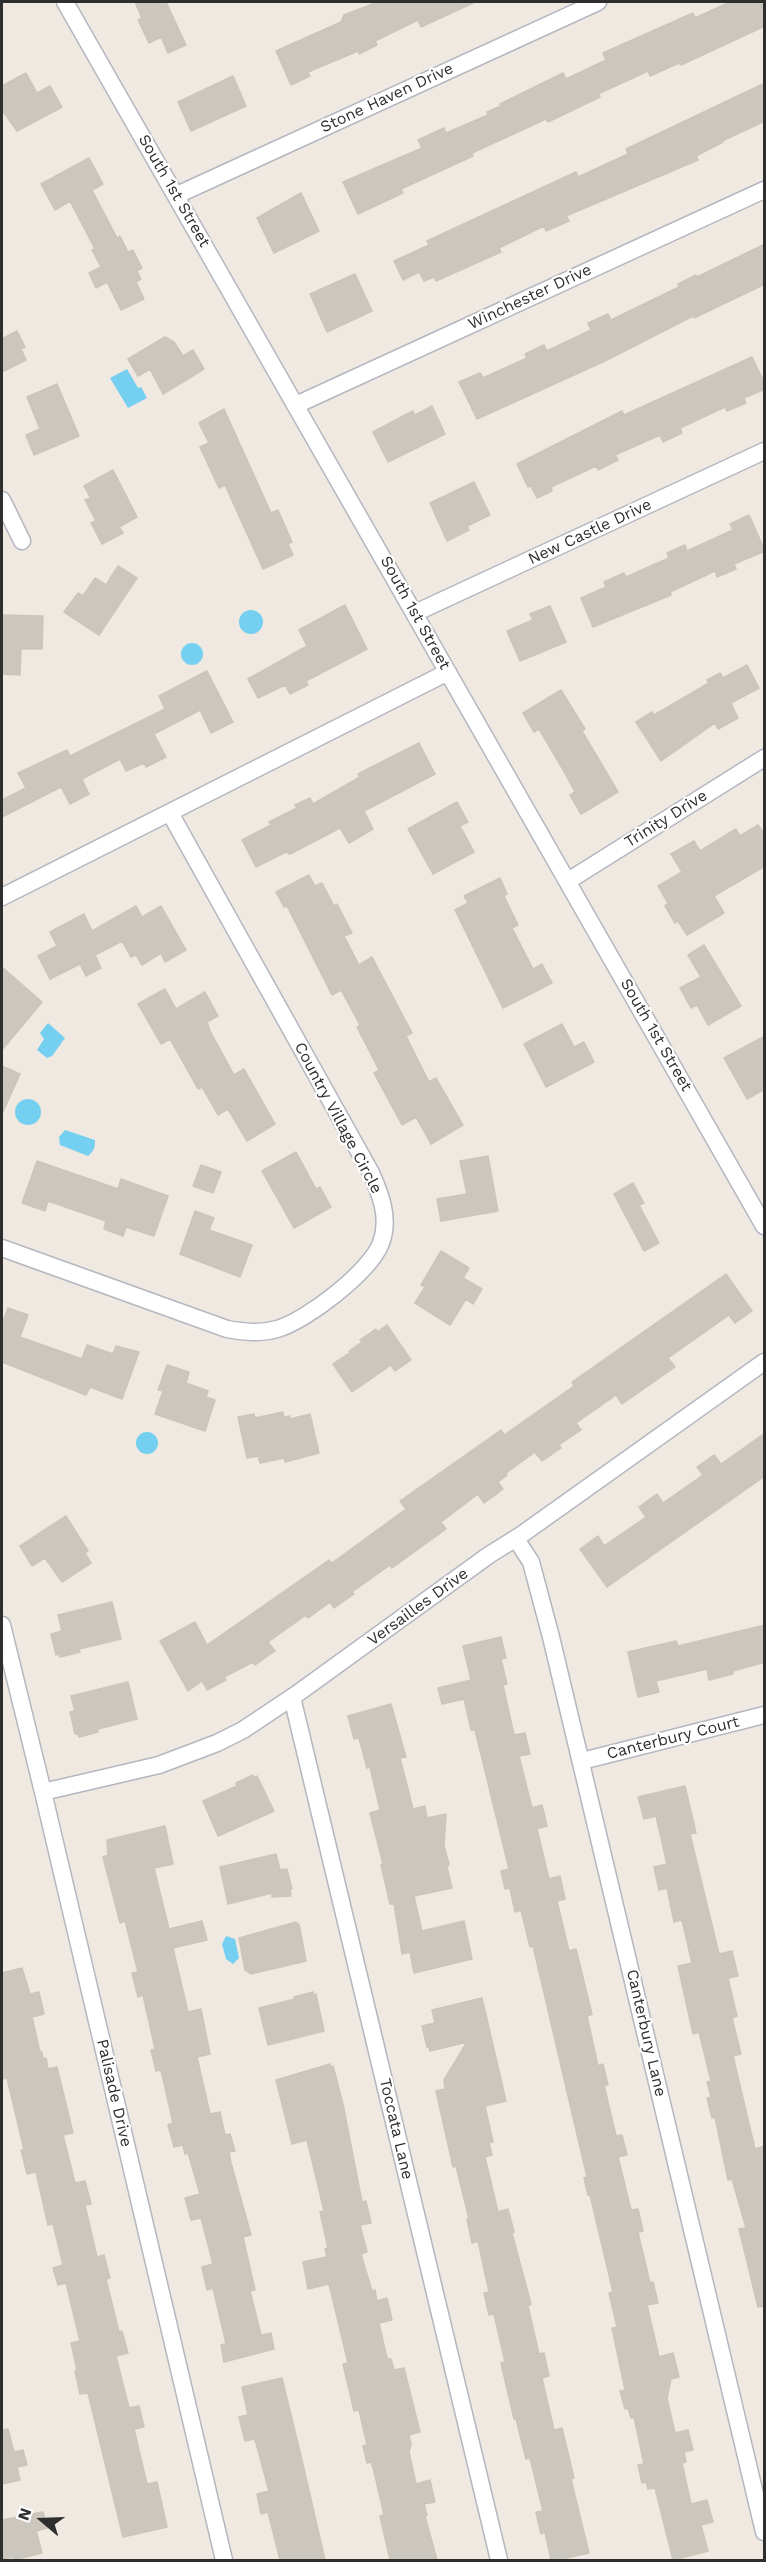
<!DOCTYPE html>
<html>
<head>
<meta charset="utf-8">
<style>
  body { margin:0 }
  #map { position:relative; width:766px; height:2562px; overflow:hidden; background:#efe9e1; font-family:"Work Sans",sans-serif }
  canvas { display:block }
  .frame { position:absolute; inset:0; border:3px solid #2e2e2e; pointer-events:none }
  .north { position:absolute; left:12px; top:2490px; width:60px; height:60px; -webkit-text-stroke:4px #fff; paint-order:stroke; rotate:289deg; font-size:16px; font-weight:700; line-height:24px; text-align:center; color:#2e2e2e }
  .north::after { content:''; display:block; margin:auto; width:21px; height:27px; background:#2e2e2e; clip-path:polygon(50% 0,100% 100%,50% 72%,0 100%) }
</style>
</head>
<body>
<div id="map">
<canvas width="766" height="2562"></canvas>
<div class="frame"></div>
<div class="north">N</div>
</div>
<script>
const ctx = document.querySelector('canvas').getContext('2d');
ctx.lineJoin = 'round';
function paint(path, color) {
  ctx.fillStyle = color;
  ctx.fill(path, 'evenodd');
}
function strokePath(path, color, width, dash) {
  ctx.strokeStyle = color;
  ctx.lineWidth = width;
  ctx.lineCap = dash ? 'butt' : 'round';
  ctx.setLineDash(dash || []);
  ctx.stroke(path);
}
function write(font, color, halo, rows, align = 'center') {
  ctx.font = font + ' "Work Sans",sans-serif';
  ctx.lineWidth = 4.5;
  ctx.setLineDash([]);
  ctx.textBaseline = 'middle';
  ctx.strokeStyle = halo;
  ctx.fillStyle = color;
  for (const [text, x, y, turn = 0] of rows) {
    ctx.save();
    ctx.translate(x, y);
    ctx.rotate((+turn || 0) * Math.PI / 180);
    ctx.textAlign = isNaN(turn) ? turn : align;
    if (halo) ctx.strokeText(text, 0, 0);
    ctx.fillText(text, 0, 0);
    ctx.restore();
  }
}
paint(new Path2D(`
  M127,369L138,388L141,387L147,398L128,408L110,378Z
  M239 622a12 12 0 1 1 24 0a12 12 0 1 1-24 0Z
  M181 654a11 11 0 1 1 22 0a11 11 0 1 1-22 0Z
  M48,1023L65,1038L52,1056L47,1058L37,1050L44,1039L40,1033Z
  M15 1112a13 13 0 1 1 26 0a13 13 0 1 1-26 0Z
  M65,1130L95,1140C95,1149 94,1150 88,1156L60,1145L59,1137Z
  M136 1443a11 11 0 1 1 22 0a11 11 0 1 1-22 0Z
  M226,1936L235,1939L239,1958L233,1964L226,1959L222,1944Z`), '#75cff0');
const building = new Path2D(`
  M135,2H166L186,45L168,53L161,37L149,43L138,20L142,18Z
  M378,2H475L421,27L418,20L375,41L377,45L359,54L358,51L308,72L310,76L291,85L276,51L341,22L344,15Z
  M730,2H765V26L681,65L679,63L650,76L648,71L598,94L600,97L548,122L546,119L472,153L473,156L401,189L403,193L358,214L343,182L422,148L418,140L444,128L446,133L488,115L487,112L501,106L500,104L563,73L566,79L606,60L603,53L693,13L695,18Z
  M26,73L37,93L50,86L62,107L17,131L2,110V86Z
  M233,76L246,106L191,131L178,102Z
  M765,83V121L722,141L723,142L696,156L698,160L566,216L569,221L546,231L544,226L499,248L501,252L436,281L434,277L424,281L419,272L403,280L394,261L429,245L427,241L576,172L578,177L628,154L626,149Z
  M89,158L103,184L92,190L117,238L120,236L128,252L133,250L142,268L137,271L141,279L136,282L144,299L121,310L107,282L96,288L89,273L101,267L92,250L95,249L70,201L55,210L41,184Z
  M301,193L319,231L274,253L257,218Z
  M765,244V284L694,318L693,316L605,361L477,419L459,382L480,373L483,378L527,358L525,354L544,345L547,351L591,330L588,323L608,314L611,320L679,287L678,284L696,275L697,277Z
  M355,274L372,311L327,332L310,294Z
  M17,331L25,347L21,349L26,360L2,372V339Z
  M165,337L174,342L183,356L193,350L204,369L163,394L150,369L138,376L128,359Z
  M752,357L765,384V389L744,398L746,403L727,411L725,407L680,428L682,433L663,442L660,435L615,455L618,460L598,470L596,466L551,487L552,491L537,498L531,486L528,487L517,464L622,411L624,415Z
  M57,384L79,436L34,455L26,435L40,429L27,397Z
  M432,406L445,434L388,462L373,432L405,415L413,411L415,415Z
  M224,409L271,513L278,510L292,542L288,544L293,555L263,569L225,485L219,488L200,447L209,443L199,423Z
  M113,470L137,517L119,527L123,533L102,544L91,523L96,521L85,500L91,498L84,486Z
  M474,482L490,515L467,526L469,530L447,541L430,503Z
  M749,515L765,551L734,564L736,569L717,577L715,571L670,592L671,595L593,627L581,598L606,587L604,582L624,573L626,577L669,558L667,553L685,545L687,551L733,530L730,524Z
  M118,566L137,578L99,635L64,612L78,593L83,596L95,578L106,585Z
  M345,605L367,649L306,681L308,685L290,694L285,685L258,698L248,679L307,646L299,630Z
  M550,606L566,642L520,661L507,631L533,620L530,614Z
  M2,615L43,616L42,649H21L20,675L2,674Z
  M747,665L759,688L731,703L738,718L718,729L715,723L661,761L636,722L652,712L654,715L709,683L707,680L720,673L723,678Z
  M207,671L233,722L211,733L200,710L154,734L166,757L146,767L144,763L126,771L120,759L82,779L89,794L70,804L61,787L2,817V800L26,788L18,773L67,750L70,756L165,709L159,696Z
  M561,690L585,729L582,731L618,792L581,814L570,795L575,792L562,768L539,729L534,732L523,713Z
  M419,743L435,774L364,811L373,829L349,843L340,828L290,854L286,852L256,867L242,840L271,825L269,822L297,808L295,805L310,798L313,804L360,777L358,774Z
  M457,802L468,822L460,826L474,852L433,874L408,829Z
  M758,825L765,835V866L714,896L724,913L687,935L678,921L675,923L665,906L668,903L658,886L682,872L671,854L694,841L700,851L736,829L740,836Z
  M309,875L315,886L322,883L334,906L337,904L352,933L344,936L359,965L372,957L412,1033L406,1036L429,1082L436,1078L463,1125L431,1144L416,1117L402,1125L374,1073L379,1070L357,1027L360,1025L341,990L332,995L287,906L284,907L276,892Z
  M500,878L507,894L504,896L518,925L512,928L533,969L542,964L552,983L503,1008L455,910L468,903L464,896Z
  M136,906L142,917L161,906L186,950L165,962L161,953L142,965L136,955L131,957L122,941L95,955L101,968L86,976L80,964L50,979L38,956L57,946L50,932L84,914L92,931Z
  M704,945L741,1006L708,1025L697,1005L691,1008L680,988L701,977L688,955Z
  M2,967L42,1002L2,1050Z
  M165,989L176,1009L205,992L218,1016L207,1022L210,1031L234,1075L244,1069L275,1124L247,1141L228,1109L218,1115L202,1087L198,1089L170,1039L161,1044L138,1004Z
  M562,1024L574,1047L584,1042L594,1062L546,1087L524,1044Z
  M765,1036V1089L747,1099L724,1058Z
  M2,1066L20,1074L2,1114Z
  M296,1152L316,1189L320,1187L331,1207L294,1228L262,1171Z
  M488,1156L498,1211L441,1221L437,1199L467,1194L460,1161Z
  M37,1161L118,1189L121,1179L168,1196L154,1236L126,1227L123,1236L104,1229L106,1221L48,1201L45,1211L22,1203Z
  M201,1165L221,1172L213,1193L193,1186Z
  M633,1183L644,1203L639,1205L659,1243L644,1251L614,1194Z
  M195,1211L214,1218L209,1230L252,1245L240,1277L180,1254Z
  M441,1251L469,1268L463,1278L482,1289L473,1304L466,1299L450,1325L415,1303L425,1287L421,1285Z
  M726,1274L752,1311L735,1323L729,1315L668,1358L675,1367L655,1381L622,1404L616,1395L576,1423L581,1430L559,1445L561,1448L542,1461L535,1452L506,1473L507,1475L498,1482L503,1489L494,1496L484,1503L478,1494L441,1522L446,1529L392,1568L390,1565L352,1592L354,1594L334,1608L330,1602L308,1618L306,1615L268,1642L275,1651L255,1665L253,1662L224,1677L226,1680L207,1690L202,1681L188,1691L160,1641L195,1622L207,1645L329,1560L332,1563L406,1509L400,1501L501,1430L504,1435L574,1386L572,1382Z
  M8,1308L28,1315L20,1337L82,1359L87,1345L113,1354L116,1346L139,1352L122,1399L90,1387L86,1395L2,1362V1324Z
  M387,1325L411,1360L395,1371L391,1365L352,1392L333,1364L350,1353L349,1351L362,1342L360,1340L376,1329L377,1332Z
  M167,1365L189,1372L186,1383L208,1391L206,1397L215,1400L205,1431L155,1414L163,1391L158,1390Z
  M283,1412L284,1417L290,1416V1419L310,1414L319,1453L285,1462L284,1458L260,1463L258,1456L247,1458L238,1417L254,1414L255,1418Z
  M765,1433V1476L607,1587L580,1549L598,1536L604,1546L646,1517L639,1507L657,1494L663,1503L703,1475L697,1467L714,1455L721,1464Z
  M66,1516L88,1551L85,1553L91,1563L62,1582L45,1558L32,1566L20,1546Z
  M112,1602L121,1639L79,1649L80,1652L60,1657L59,1654L56,1655L51,1634L62,1631L58,1615Z
  M765,1625V1662L733,1671V1674L709,1680L707,1669L656,1681L659,1692L638,1697L628,1652L676,1641L678,1646Z
  M501,1637L506,1658L501,1659L507,1684L503,1685L514,1735L525,1733L530,1754L519,1756L532,1808L542,1805L547,1826L537,1829L549,1879L560,1876L565,1899L557,1901L569,1951L576,1949L592,2014L587,2016L598,2066L603,2064L608,2085H604L616,2136L622,2135L627,2155L618,2157L631,2210L638,2209L643,2231L638,2232L650,2283L653,2282L658,2303L647,2305L659,2357L673,2353L679,2377L671,2379L667,2398L675,2433L688,2430L693,2450L684,2452L686,2462L682,2463L691,2504L707,2500L713,2522L701,2525L708,2551L673,2560L655,2488L648,2489L646,2482L642,2483L638,2465L644,2464L634,2417L631,2418L628,2408L625,2409L620,2391L625,2390L612,2328L617,2327L609,2293L613,2292L590,2195H588L584,2178L587,2177L533,1946L530,1947L521,1910L515,1912L510,1888L505,1889L501,1871L509,1869L475,1730H471L464,1699L442,1704L438,1688L471,1680L463,1646Z
  M128,1682L137,1719L98,1729V1732L79,1737L78,1734H75L70,1712L75,1711L71,1696Z
  M391,1704L406,1757L400,1758L413,1809L425,1806L427,1818L446,1814L444,1846L449,1864L447,1867L452,1888L414,1896L422,1931L464,1921L472,1959L414,1973L410,1952L402,1954L394,1904H390L381,1865L383,1864L370,1813L380,1810L370,1767L367,1768L359,1738L354,1739L348,1716Z
  M253,1775L254,1778L257,1776L274,1811L218,1836L203,1801L237,1786L236,1783Z
  M685,1786L696,1833L690,1834L719,1954L732,1951L738,1976L728,1978L737,2016L732,2018L741,2054L733,2056L755,2149L765,2146V2306L758,2307L739,2229L746,2228L732,2179L728,2180L715,2117L712,2118L707,2098L711,2097L707,2082L711,2081L699,2032L693,2034L678,1966L692,1963L682,1920L674,1922L667,1888L659,1890L654,1867L667,1864L656,1816L644,1819L638,1797Z
  M165,1826L173,1864L154,1868L169,1929L202,1921L207,1940L173,1948L188,2012L201,2009L210,2054L197,2057L210,2114L220,2112L225,2135L230,2134L235,2151L229,2152L231,2163L251,2235L243,2237L255,2290L250,2291L261,2335L271,2333L274,2349L224,2362L221,2345L226,2344L213,2288L207,2290L202,2267L213,2264L201,2218L191,2220L185,2198L200,2194L188,2153L185,2154L183,2145L174,2147L168,2125L173,2123L161,2070L156,2071L151,2050L155,2049L143,1995L138,1997L132,1973L138,1972L125,1921L120,1923L103,1857L108,1855L107,1840Z
  M276,1854L280,1870L287,1869L292,1889H290L291,1896L272,1897V1893L228,1904L220,1867Z
  M296,1922L297,1924H299L306,1961L251,1974L245,1970L239,1938Z
  M22,1968L30,1994L39,1992L44,2014L32,2017L40,2052H42L43,2059L46,2058L48,2069L57,2067L73,2133L63,2135L75,2183L85,2181L91,2204L85,2205L97,2257L104,2255L110,2278L106,2279L119,2332L122,2331L128,2353L116,2356L129,2408L139,2406L144,2427L134,2429L147,2484L157,2482L167,2527L123,2537L88,2393L80,2394L75,2371L77,2370L71,2343L80,2341L66,2283L58,2285L53,2268L63,2265L53,2224L48,2225L36,2172L27,2174L21,2150H24L7,2078L2,2079V1973Z
  M313,1992L314,1995L316,1994L324,2031L268,2045L259,2008L295,1999L294,1997Z
  M482,1998L506,2101L485,2106L493,2142L489,2143L492,2155L485,2157L498,2212L508,2209L514,2232L512,2233L531,2304L528,2306L539,2354L544,2353L549,2376L542,2378L554,2430L562,2428L574,2478L571,2479L589,2553L557,2560H551L545,2532L541,2534L536,2512L543,2511L530,2458L526,2459L516,2419H514L501,2363L505,2362L494,2314L489,2315L484,2293L489,2292L478,2241L472,2243L467,2219H469L456,2166L453,2167L436,2091L445,2089L444,2080L467,2042L430,2051L429,2047H427L422,2026L435,2023L432,2010Z
  M330,2064V2067L333,2066L343,2104L362,2202L366,2201L371,2223L360,2225L367,2252L361,2254L372,2291L375,2290L377,2301L387,2298L392,2320L379,2323L386,2354L388,2359H391L394,2370L404,2368L420,2432L409,2435L411,2445L409,2452L416,2484L430,2480L435,2502L424,2504L427,2515L425,2516L437,2560H390L380,2516L384,2515L374,2471L371,2462L367,2463L363,2446L367,2445L359,2410L354,2411L343,2364L348,2363L329,2284L308,2289L303,2262L327,2257L325,2249L328,2248L320,2212L324,2211L307,2140L292,2144L276,2080Z
  M282,2378L301,2456L325,2560H280L268,2512L261,2514L257,2494L269,2491L256,2443L254,2439L245,2441L239,2417L248,2415L242,2387Z
  M8,2429L14,2452L23,2450L27,2465L17,2467L20,2480L2,2484V2430Z
  M43,2512L47,2528L36,2531L42,2553L14,2560L13,2557L2,2559V2520Z`);
paint(building, '#cbc7bf');
strokePath(building, '#cbc5ba', 1.5);
const street = new Path2D(`
  M65,2L764,1226
  M177,195L598,2
  M296,405L764,190
  M2,500L22,541
  M415,613L764,451
  M568,881L764,758
  M2,897L448,672
  M2,1248L227,1329C244,1332 260,1334 277,1329C306,1321 370,1272 381,1243C390,1219 381,1195 371,1173L170,813
  M516,1539L531,1562L551,1637L764,2532
  M2,1625L43,1792L224,2560
  M292,1697L499,2560
  M582,1761L764,1715
  M43,1792L159,1765L217,1743L243,1730L294,1696L489,1555L521,1535L764,1362`);
strokePath(street, '#b4b7c1', 19);
strokePath(street, '#fff', 16);
write('16px', '#2e2e2e', '#fff', [
  ["Stone Haven Drive",387,98,-25],
  ["South 1st Street",174,191,60],
  ["Winchester Drive",530,297,-25],
  ["New Castle Drive",590,532,-25],
  ["South 1st Street",415,613,61],
  ["Trinity Drive",666,819,-32],
  ["South 1st Street",656,1035,60],
  ["Country Village Circle",338,1118,62],
  ["Versailles Drive",418,1607,-36],
  ["Canterbury Court",673,1738,-14],
  ["Canterbury Lane",646,2033,77],
  ["Palisade Drive",114,2093,77],
  ["Toccata Lane",396,2129,77]
]);
</script>
</body>
</html>
